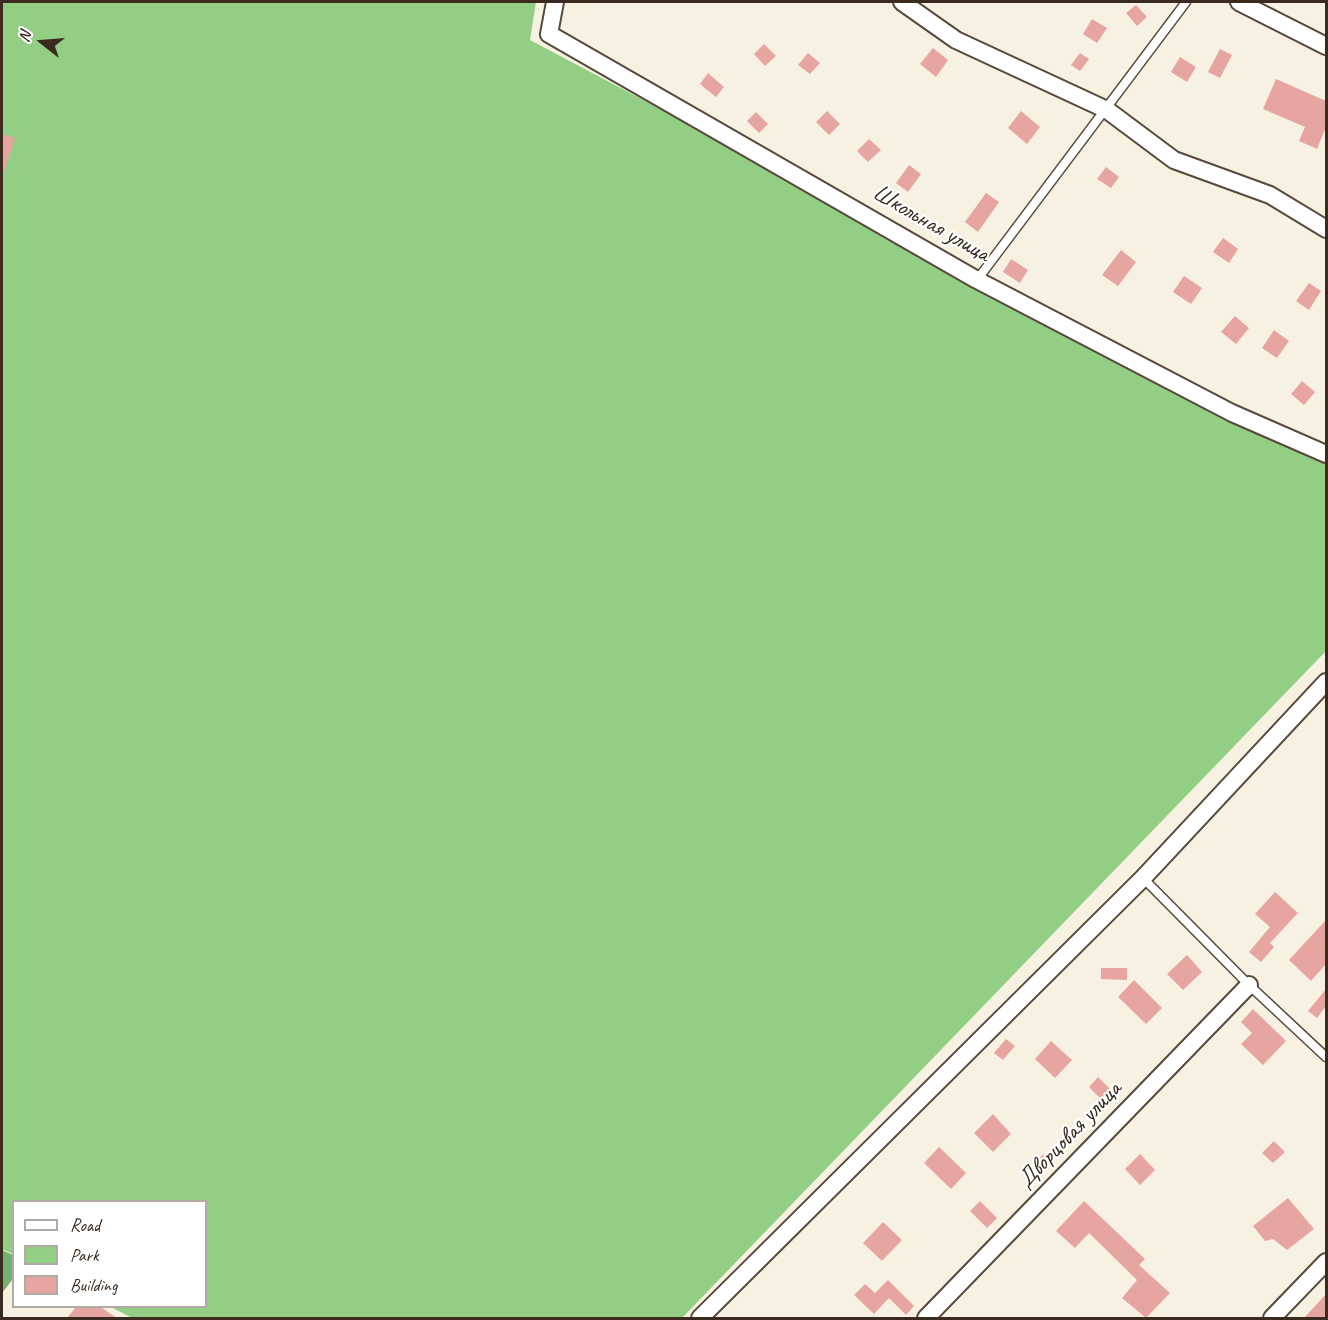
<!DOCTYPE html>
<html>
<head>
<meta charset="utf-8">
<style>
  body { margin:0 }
  #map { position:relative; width:1328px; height:1320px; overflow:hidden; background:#f7f1e1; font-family:Caveat,sans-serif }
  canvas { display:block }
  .frame { position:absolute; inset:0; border:3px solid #3b2a1e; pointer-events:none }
  .legend { position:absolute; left:12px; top:1200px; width:195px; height:108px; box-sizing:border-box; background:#fff; border:2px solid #b1aaa5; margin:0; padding:8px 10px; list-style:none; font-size:18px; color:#3b2a1e }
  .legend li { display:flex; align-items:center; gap:12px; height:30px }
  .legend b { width:30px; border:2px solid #b1aaa5 }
  .north { position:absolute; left:12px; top:12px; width:60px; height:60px; -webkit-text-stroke:4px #fff; paint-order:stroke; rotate:287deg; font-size:16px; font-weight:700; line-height:24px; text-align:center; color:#3b2a1e }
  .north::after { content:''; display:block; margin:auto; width:21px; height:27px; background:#3b2a1e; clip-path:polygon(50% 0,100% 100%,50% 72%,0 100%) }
</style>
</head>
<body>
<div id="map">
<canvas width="1328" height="1320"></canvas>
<div class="frame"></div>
<ul class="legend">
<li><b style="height:8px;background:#fff"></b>Road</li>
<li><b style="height:16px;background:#92cf84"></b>Park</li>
<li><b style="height:16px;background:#e7a5a1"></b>Building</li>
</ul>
<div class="north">N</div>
</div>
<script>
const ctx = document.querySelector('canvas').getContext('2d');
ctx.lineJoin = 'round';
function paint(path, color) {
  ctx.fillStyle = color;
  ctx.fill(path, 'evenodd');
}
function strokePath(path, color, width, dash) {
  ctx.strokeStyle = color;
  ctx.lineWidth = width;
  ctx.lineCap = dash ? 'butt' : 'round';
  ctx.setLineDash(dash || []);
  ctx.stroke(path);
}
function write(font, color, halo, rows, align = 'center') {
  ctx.font = font + ' Caveat,sans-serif';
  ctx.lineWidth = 4.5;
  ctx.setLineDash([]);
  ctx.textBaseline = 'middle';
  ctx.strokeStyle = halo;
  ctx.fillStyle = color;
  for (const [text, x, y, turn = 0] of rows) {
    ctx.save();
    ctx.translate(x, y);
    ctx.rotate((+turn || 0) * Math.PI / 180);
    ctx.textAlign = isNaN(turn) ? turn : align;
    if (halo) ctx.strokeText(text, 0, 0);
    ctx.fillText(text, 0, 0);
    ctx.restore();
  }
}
paint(new Path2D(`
  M2,2H536L530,40L1326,461V651L682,1318H132L111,1307L206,1306V1202H14L13,1254L2,1249Z`), '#92cf84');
paint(new Path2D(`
  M2,1250L13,1255V1279L2,1293Z`), '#75b272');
paint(new Path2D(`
  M1136,5L1147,17L1137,26L1126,13Z
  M1092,19L1107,28L1097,43L1083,34Z
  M764,44L776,56L765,66L754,54Z
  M933,48L948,60L936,77L920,64Z
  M1220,49L1232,55L1220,78L1208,72Z
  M808,53L820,63L810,74L798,65Z
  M1080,53L1089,59L1080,71L1071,65Z
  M1180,57L1196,67L1187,82L1171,72Z
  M708,73L724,87L716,97L700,84Z
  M1276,79L1326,101V127L1317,149L1299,141L1305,127L1263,109Z
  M827,111L840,124L829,135L816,122Z
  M1021,111L1040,127L1027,144L1008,128Z
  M756,112L768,124L759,133L747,121Z
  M2,134L15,138L4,172H2Z
  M869,139L881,150L868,162L857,151Z
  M909,165L921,174L908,192L896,183Z
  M1106,167L1119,177L1111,188L1097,179Z
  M986,193L999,202L978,232L965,222Z
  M1223,238L1238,249L1229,263L1213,252Z
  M1121,250L1136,262L1118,286L1102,275Z
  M1011,259L1028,270L1020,283L1003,272Z
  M1184,276L1202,288L1191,304L1173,292Z
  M1309,283L1321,291L1309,310L1296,301Z
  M1235,316L1249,328L1236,344L1221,332Z
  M1274,330L1289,341L1277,358L1262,348Z
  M1302,381L1315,392L1304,405L1291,394Z
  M1275,892L1298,913L1270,943L1274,947L1261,962L1249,952L1270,927L1255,914Z
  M1326,920V964L1311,981L1289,960Z
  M1187,955L1202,972L1183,990L1167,974Z
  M1101,968H1127V980L1101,979Z
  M1134,980L1162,1008L1146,1024L1118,997Z
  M1326,989V1006L1317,1018L1308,1011Z
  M1253,1009L1286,1041L1263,1065L1241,1044L1252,1033L1241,1022Z
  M1006,1039L1015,1046L1003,1060L994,1053Z
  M1051,1041L1072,1060L1055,1078L1035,1059Z
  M1098,1077L1110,1089L1101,1099L1089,1087Z
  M993,1114L1011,1134L993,1152L974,1133Z
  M1274,1141L1285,1152L1273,1163L1262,1153Z
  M939,1147L966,1173L951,1189L924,1163Z
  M1044,1154L1051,1162L1040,1172L1033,1163Z
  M1140,1154L1155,1170L1140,1185L1125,1169Z
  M1288,1198L1314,1229L1287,1250L1273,1239L1265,1241L1253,1226Z
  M980,1201L997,1218L987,1228L970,1211Z
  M1084,1201L1145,1259L1139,1265L1170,1293L1146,1318L1122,1298L1137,1280L1089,1233L1075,1248L1056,1231Z
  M883,1222L902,1240L882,1261L863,1243Z
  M888,1280L914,1306L906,1315L889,1298L874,1314L854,1295L865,1284L875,1293Z
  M1326,1294V1318H1304Z
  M77,1306H99L117,1318H67Z`), '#e7a5a1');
const lane = new Path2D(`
  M977,280L1186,2
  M1143,878L1249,985L1326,1057`);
const street = new Path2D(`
  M555,2L549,34L977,280L1232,413L1326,454
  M902,2L956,40L1107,110L1174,160L1270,195L1326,229
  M1239,2L1326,46
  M700,1318L1143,878L1326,682
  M926,1318L1249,985
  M1272,1318L1326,1262`);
strokePath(lane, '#57483b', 11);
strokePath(street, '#57483b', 20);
strokePath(lane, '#fff', 8);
strokePath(street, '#fff', 16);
write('24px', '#3b2a1e', '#fff', [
  ["Школьная улица",931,224,30],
  ["Дворцовая улица",1070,1135,-46]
]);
</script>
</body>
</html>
